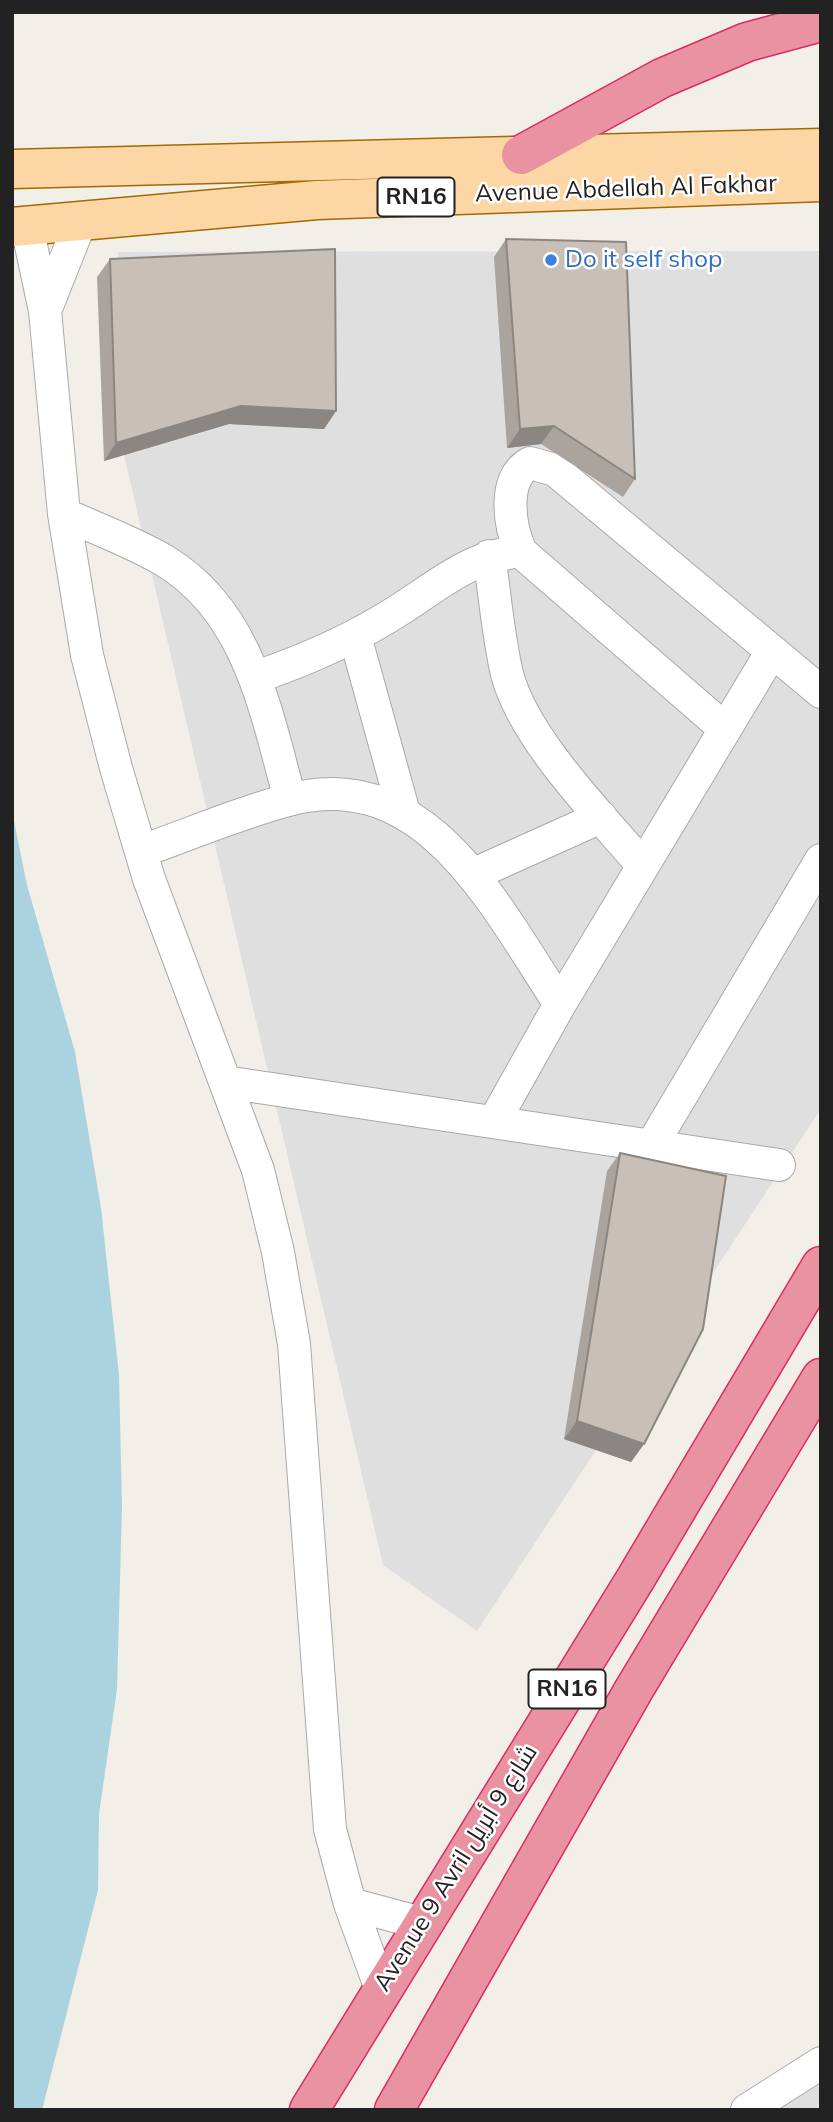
<!DOCTYPE html>
<html>
<head>
<meta charset="utf-8">
<style>
  body { margin:0 }
  #map { position:relative; width:833px; height:2122px; overflow:hidden; background:#f2efe9; font-family:Mulish,sans-serif }
  canvas { display:block }
  .frame { position:absolute; inset:0; border:14px solid #222; pointer-events:none }
</style>
</head>
<body>
<div id="map">
<canvas width="833" height="2122"></canvas>
<div class="frame"></div>
</div>
<script>
const ctx = document.querySelector('canvas').getContext('2d');
ctx.lineJoin = 'round';
function paint(path, color) {
  ctx.fillStyle = color;
  ctx.fill(path, 'evenodd');
}
function strokePath(path, color, width, dash) {
  ctx.strokeStyle = color;
  ctx.lineWidth = width;
  ctx.lineCap = dash ? 'butt' : 'round';
  ctx.setLineDash(dash || []);
  ctx.stroke(path);
}
function write(font, color, halo, rows, align = 'center') {
  ctx.font = font + ' Mulish,Cairo,sans-serif';
  ctx.lineWidth = 5;
  ctx.setLineDash([]);
  ctx.textBaseline = 'middle';
  ctx.strokeStyle = halo;
  ctx.fillStyle = color;
  for (const [text, x, y, turn = 0] of rows) {
    ctx.save();
    ctx.translate(x, y);
    ctx.rotate((+turn || 0) * Math.PI / 180);
    ctx.textAlign = isNaN(turn) ? turn : align;
    if (halo) ctx.strokeText(text, 0, 0);
    ctx.fillText(text, 0, 0);
    ctx.restore();
  }
}
paint(new Path2D(`
  M821,251V1109L477,1631L383,1565L114,412L118,252Z
  M821,2072V2110H784L775,2094Z`), '#e0dfdf');
paint(new Path2D(`
  M12,811L27,885L75,1052L101,1208L119,1375L122,1506L117,1689L99,1814L98,1890L42,2110H12Z`), '#aad3df');
const minor = new Path2D(`
  M27,227L45,311L64,514L87,655L116,768L149,879L258,1170L278,1252L294,1344L330,1829L350,1904L381,1989
  M45,311L80,223
  M64,514C97,529 133,542 165,561C249,612 266,712 290,799
  M489,556C495,595 498,635 507,674C524,739 599,814 643,866
  M355,636L404,813
  M256,677C306,660 352,640 396,612C433,589 465,560 509,553
  M725,729L521,552C509,526 502,478 530,463L555,470L821,692
  M142,851C190,834 239,813 288,800C427,762 497,910 560,1004
  M472,875L601,817
  M225,1082L779,1165
  M495,1120L560,1004L771,653
  M652,1145L821,860
  M350,1904L421,1923
  M747,2110L821,2063`);
const major = new Path2D(`
  M12,169L821,148
  M12,227L317,200L821,182`);
const highway = new Path2D(`
  M521,155L662,78L747,42L821,22
  M309,2110L636,1578L821,1266
  M394,2110L633,1691L821,1378`);
strokePath(minor, '#a9a9a9', 34);
strokePath(major, '#a06b00', 41);
strokePath(highway, '#dc2a67', 41);
strokePath(minor, '#fff', 32);
strokePath(major, '#fcd6a4', 38);
strokePath(highway, '#e892a2', 38);
paint(new Path2D(`
  M506,239L635,479L623,497L541,444L507,448L494,257Z
  M110,259L336,411L324,429L229,424L104,461L97,277Z
  M620,1153L644,1444L631,1462L564,1439L607,1171Z`), '#aba49e');
paint(new Path2D(`
  M241,406L336,411L324,429L229,424L104,461L116,443Z
  M554,426L541,444L507,448L520,429Z
  M577,1421L644,1444L631,1462L564,1439Z`), '#8b8681');
const building = new Path2D(`
  M506,239L626,242L635,479L554,426L520,429Z
  M335,249L336,411L241,406L116,443L110,259Z
  M620,1153L726,1176L703,1329L644,1444L577,1421Z`);
paint(building, '#c7bfb8');
strokePath(building, '#8b8681', 2);
for (const [x, y, r, color] of [
  [551,260,7,"#3f7fe0"]
]) {
  const dot = new Path2D();
  dot.arc(x, y, r, 0, 2 * Math.PI);
  ctx.fillStyle = color;
  ctx.fill(dot);
  strokePath(dot, '#fff', 2.5);
}
for (const [x, y, w] of [
  [416,197,77],
  [567,1689,77]
]) {
  const box = new Path2D();
  box.roundRect(x - w / 2, y - 19.5, w, 39, 5);
  ctx.fillStyle = '#fff';
  ctx.fill(box);
  strokePath(box, '#222', 2);
}
write('bold 23px', '#222', null, [
  ["RN16",416,197],
  ["RN16",567,1689]
]);
write('24px', '#222', '#fff', [
  ["Avenue Abdellah Al Fakhar",626,189,-2],
  ["Avenue 9 Avril شارع 9 أبريل",456,1868,-58]
]);
write('24px', '#366cbe', '#fff', [
  ["Do it self shop",565,260]
], 'left');
</script>
</body>
</html>
